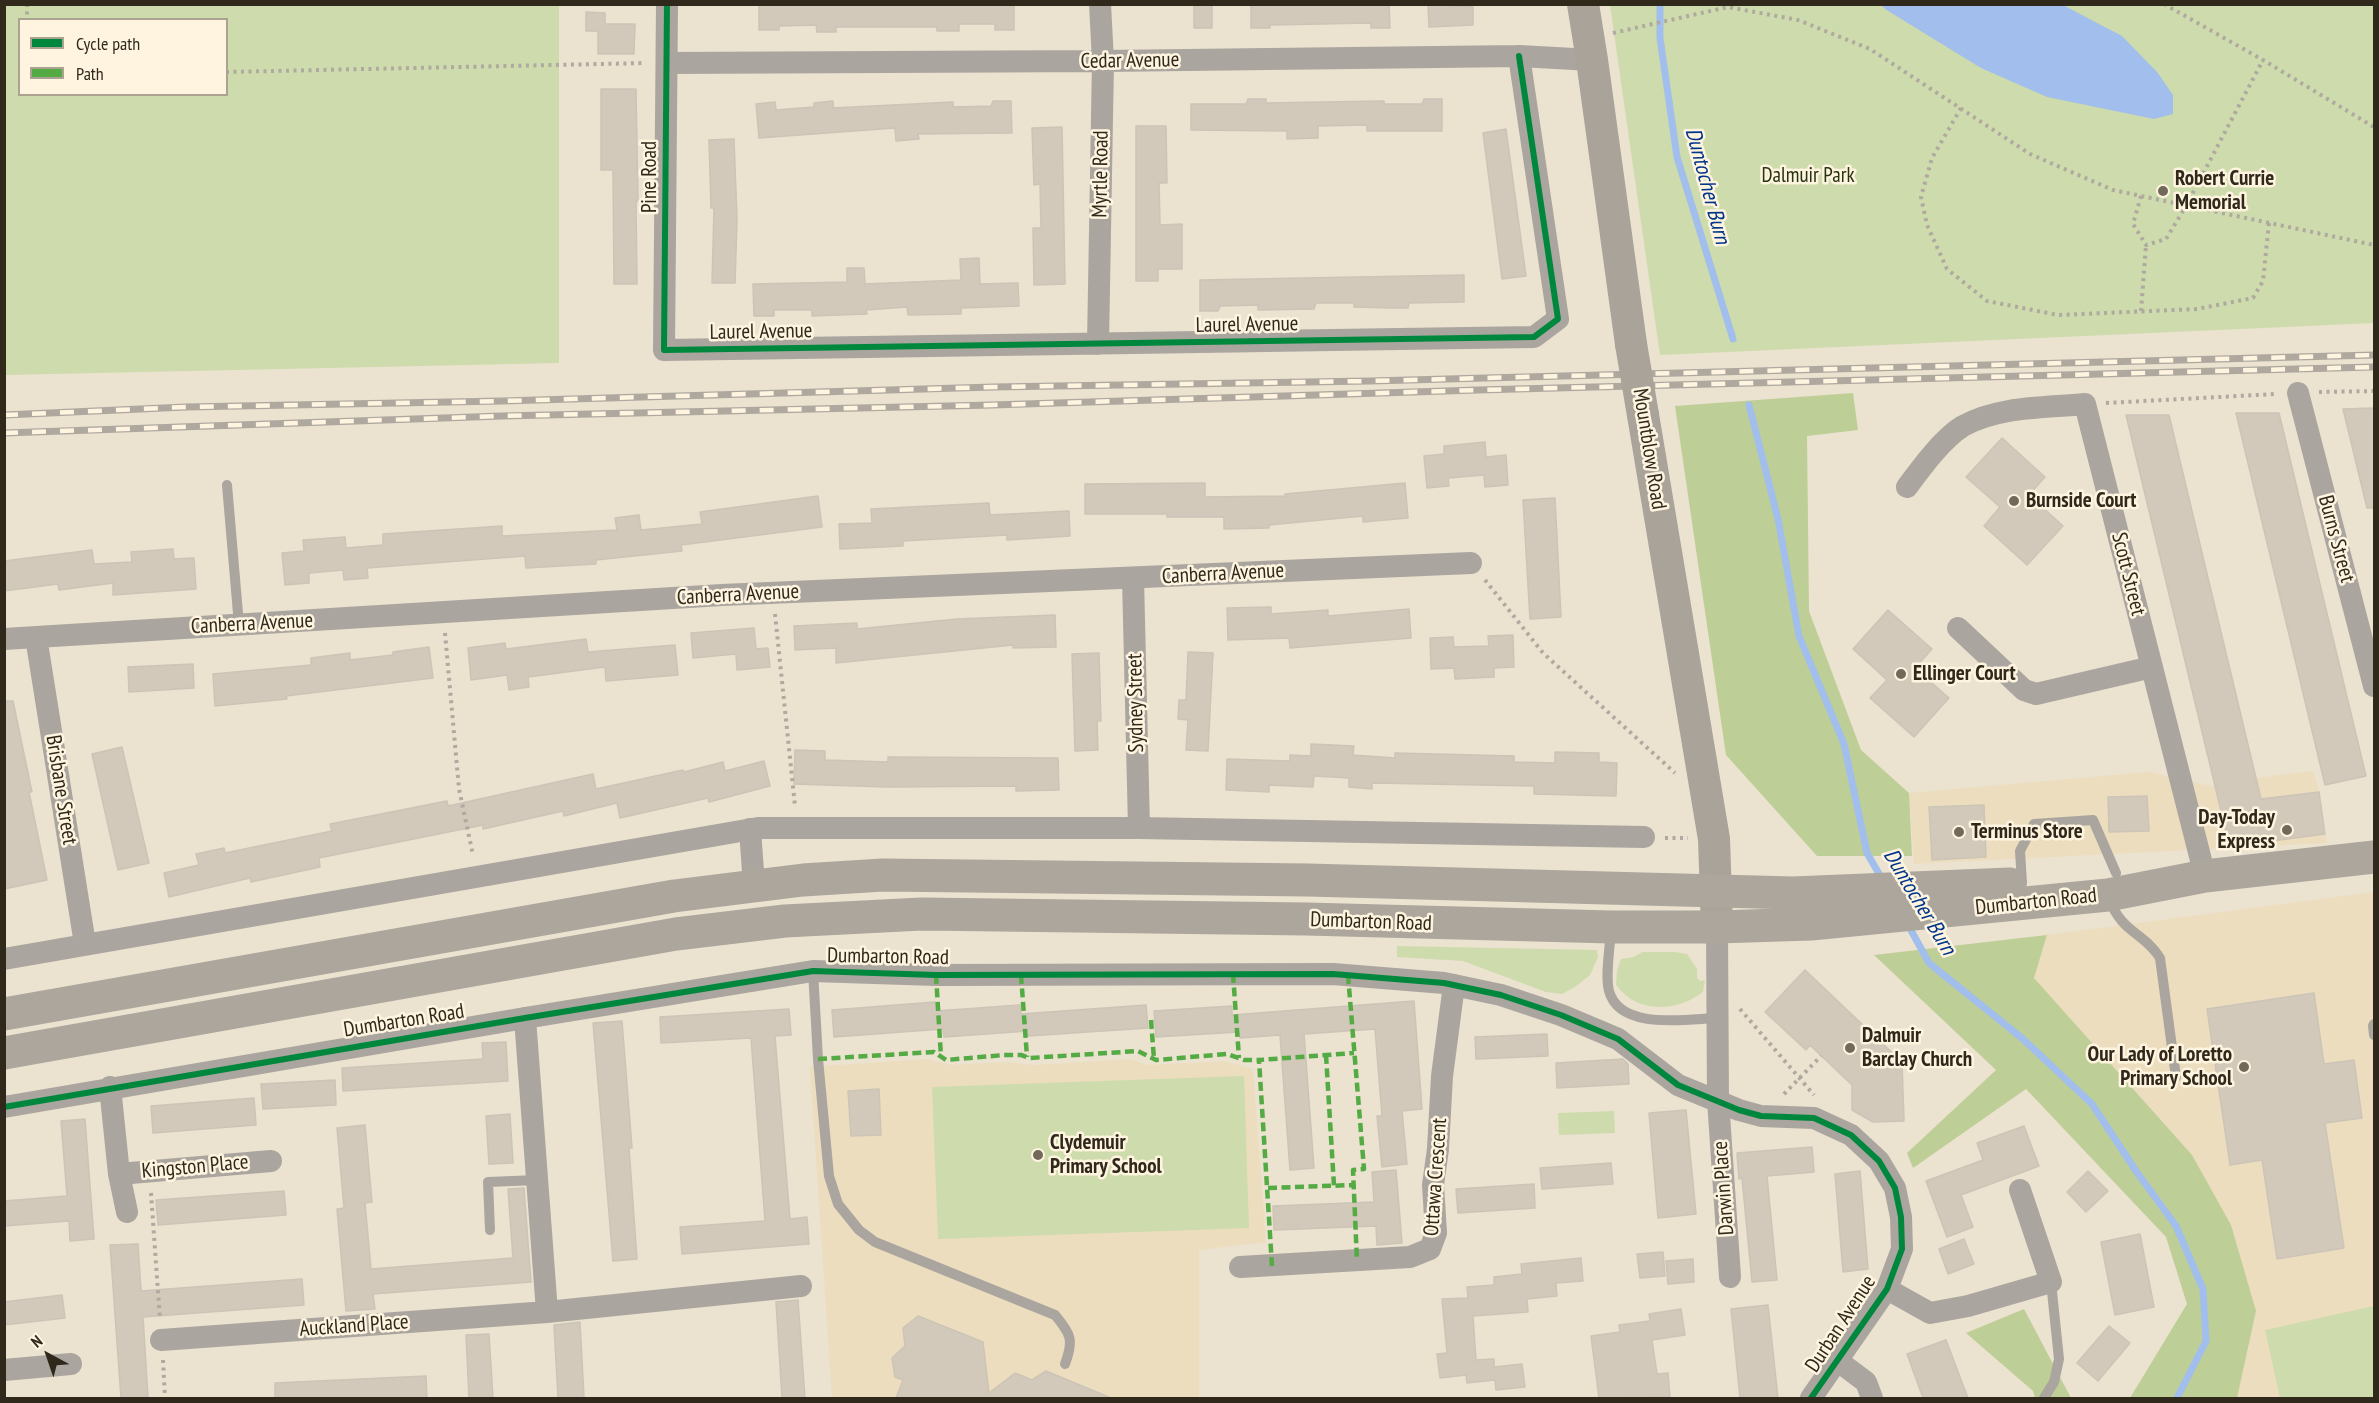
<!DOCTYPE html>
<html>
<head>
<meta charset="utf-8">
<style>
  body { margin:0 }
  #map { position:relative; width:2379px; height:1403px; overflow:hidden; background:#ebe2d0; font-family:"PT Sans Narrow",sans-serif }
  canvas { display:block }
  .frame { position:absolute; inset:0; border:6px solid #2f281b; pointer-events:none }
  .legend { position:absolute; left:18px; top:18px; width:210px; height:78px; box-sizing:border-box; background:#fef4df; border:2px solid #aba291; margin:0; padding:8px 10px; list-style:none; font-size:18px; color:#2f281b }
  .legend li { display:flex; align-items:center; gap:12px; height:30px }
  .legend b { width:30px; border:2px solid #aba291 }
  .north { position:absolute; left:18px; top:1325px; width:60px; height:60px; -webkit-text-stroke:4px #fef4df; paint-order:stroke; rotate:320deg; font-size:16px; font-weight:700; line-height:24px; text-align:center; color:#2f281b }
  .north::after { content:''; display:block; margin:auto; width:21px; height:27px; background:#2f281b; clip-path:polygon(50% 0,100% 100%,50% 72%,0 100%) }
</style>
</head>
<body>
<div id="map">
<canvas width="2379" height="1403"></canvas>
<div class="frame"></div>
<ul class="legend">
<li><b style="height:8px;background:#00873e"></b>Cycle path</li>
<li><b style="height:8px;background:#54aa43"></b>Path</li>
</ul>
<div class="north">N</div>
</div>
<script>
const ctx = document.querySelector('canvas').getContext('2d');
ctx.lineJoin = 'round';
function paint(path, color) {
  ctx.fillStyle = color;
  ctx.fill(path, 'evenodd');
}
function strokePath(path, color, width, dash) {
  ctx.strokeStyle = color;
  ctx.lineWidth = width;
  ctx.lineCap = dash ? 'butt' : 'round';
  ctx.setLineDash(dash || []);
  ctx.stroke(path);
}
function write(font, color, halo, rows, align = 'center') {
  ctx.font = font + ' "PT Sans Narrow",sans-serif';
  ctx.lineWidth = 5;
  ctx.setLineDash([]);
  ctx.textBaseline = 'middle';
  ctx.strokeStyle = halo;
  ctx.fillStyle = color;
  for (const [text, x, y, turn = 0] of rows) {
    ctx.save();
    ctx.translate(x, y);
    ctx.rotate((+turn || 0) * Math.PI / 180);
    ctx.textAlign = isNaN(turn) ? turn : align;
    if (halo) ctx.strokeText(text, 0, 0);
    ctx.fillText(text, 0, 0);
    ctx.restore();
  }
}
paint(new Path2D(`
  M2313,771L2319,792L2327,843L1914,864L1909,793L2149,772L2215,787L2256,778Z
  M2374,892V1398H2237L2255,1311L2034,978L2047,935Z
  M926,1059L951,1065L1006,1062L1034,1065L1131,1059L1147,1065L1224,1061L1253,1069L1266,1242L1199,1250V1398H832L810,1067Z`), '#ecddbe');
paint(new Path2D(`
  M4,5H559V363L5,375ZM20,20H226V94H20Z
  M1610,5H2374V323L1660,355Z
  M1397,946L1597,950L1598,957L1590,975L1575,987L1562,994L1546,992L1463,961L1397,957Z
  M1642,952H1675L1687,954L1697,969V978L1700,981L1705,980L1703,992C1677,1012 1637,1014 1616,985L1617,971L1621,959L1634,957Z
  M1244,1076L1249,1228L938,1239L932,1087Z
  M1614,1111L1615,1133L1559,1135L1558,1113Z
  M2374,1306V1398H2280L2265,1330Z`), '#cedbac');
paint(new Path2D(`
  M1853,393L1858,430L1807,436L1809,611L1861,750L1909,793L1912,856H1817L1726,755L1675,406Z
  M2047,935L2034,978L2192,1155L2231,1225L2256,1311L2237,1398H2130L2187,1304L2166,1237L2026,1089L1913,1168L1907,1153L1996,1070L1874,955Z
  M2024,1309L2071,1398H2035L2033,1391L1966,1333Z`), '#bece97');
paint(new Path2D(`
  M1881,5H2063L2122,36L2157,72L2173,95V114L2154,119L2047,97L1981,68L1885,9Z`), '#a1beed');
strokePath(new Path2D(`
  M1660,4V38L1677,157L1733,339
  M1749,405L1778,519L1799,636L1844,744L1867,853L1882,879
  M1907,923L1929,963L2023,1039L2092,1104L2136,1171L2176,1226L2203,1289L2206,1341L2177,1398`), '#a1beed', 7);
const building = new Path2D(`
  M759,4H1014V30H995V24H959V31H937V27H836V32H817L816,25L779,26V30H759Z
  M1194,4H1212V28H1194Z
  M1251,4H1389L1390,28H1371V23L1270,25V28H1251Z
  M1428,4L1473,7V25L1429,27Z
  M586,12L605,13V24H635L634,54H598V31H586Z
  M601,89H636L638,201H636L637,284H614L613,170H601Z
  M1248,99H1266V103L1384,101V104H1422L1424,99H1442V131H1367V125L1318,126V138L1287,139V131L1191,130V104H1246Z
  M833,101V108L953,102V107L991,106L993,101H1011L1012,133L918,134L919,139L896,141L895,128L759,138L756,104L775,102L776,110L814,107V103Z
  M1136,126H1166L1167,183H1159L1160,225L1182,224V269H1158V281H1136Z
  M1062,127L1065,284L1034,285L1033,228H1041L1040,184L1034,185L1032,128Z
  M1506,129L1526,276L1502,279L1483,133Z
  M734,139L737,219L735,283H712L714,208H711L709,140Z
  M979,258L980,284L1018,283L1019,306L961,308V314L908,315L907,307L866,310L867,314L812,316V310H774V316H754L753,284L847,282V268H864L865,284L961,280L960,259Z
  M1464,275V302L1409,303L1408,308H1390L1354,307V303H1316L1314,309L1258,310V305L1220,306L1218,311H1200V280Z
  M2374,408V508H2367L2343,409Z
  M2236,413H2279L2366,776L2325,785Z
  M2126,415H2169L2261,799L2319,792L2325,834L2235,846L2228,840Z
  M2002,438L2045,477L2029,495L2063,526L2027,565L1984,526L2000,507L1966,477Z
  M1485,442L1486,457L1506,455L1508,485L1485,487L1484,475L1448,478L1449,486L1427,488L1424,456L1444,454V446Z
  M1205,483V497L1285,496V494L1405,483L1408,518L1363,522V516L1269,525V528L1224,529V517H1167V514H1085V484Z
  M818,496L822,527L681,545L682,551L596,560V564L526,568L525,556L367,568L368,578L344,580L343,570L309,573V583L285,585L282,553L304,551L303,540L345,537L346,548L383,545V534L502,526V536L617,530L615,518L639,515L641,530L702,524L700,512Z
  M1555,498L1561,617L1530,619L1523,500Z
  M989,503L990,515L1069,511L1070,536L1007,540V535L903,541V546L840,549L839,524L872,523L871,509Z
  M173,549L174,559L194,558L196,589L113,595V583L59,590L58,584L4,591V561L92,550L94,564L132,562L131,552Z
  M1271,607V614L1328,610V616L1409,609L1411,638L1290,648L1289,638L1228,640L1227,608Z
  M1888,610L1932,649L1915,668L1949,698L1914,737L1870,698L1887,680L1853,649Z
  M1055,615L1056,647L1013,648V645L836,663V648L795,650L794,626L857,623V629L957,619Z
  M754,628L756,649L768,648L770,667L737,670L736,654L693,658L691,633Z
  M1513,635L1514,667L1494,668V677L1455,679L1454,668L1431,669L1430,638L1453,637L1454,647L1489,646L1488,636Z
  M586,639L588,652L675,645L678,675L606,681L605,667L528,677L529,687L509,690L507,675L471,680L468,648L505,643L506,649Z
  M429,647L433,678L286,696L287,699L215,706L213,674L311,665V658L350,653V660L393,655V652Z
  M1188,652L1213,653L1208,751L1186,750L1188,720L1178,719L1179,700H1186Z
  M1099,653L1101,721H1097L1098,750L1075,751L1072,654Z
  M193,664L194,688L129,692L128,667Z
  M4,701H13L32,792H29L47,880L4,889Z
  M1311,744L1354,746L1353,755L1395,758V753L1514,756V762L1555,763V752L1599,753V762L1617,763L1616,796L1534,794V786L1372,783V789L1349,787V778L1314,776L1313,787L1269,785V792L1226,790L1227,759L1290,761V755L1311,756Z
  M122,747L149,863L118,870L92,754Z
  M795,750L825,751V760L888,762V757L1058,758L1059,790L1016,791V786L888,787L794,784Z
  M764,761L770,786L709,802L708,798L620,818L617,803L564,816L563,811L483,829V825L319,858L320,867L251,882L250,878L169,897L164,873L199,865L196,854L224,848L225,853L332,831L330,824L447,801L448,806L593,774L596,789L683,770L684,772L723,762L725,771Z
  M2147,796L2149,831L2109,832L2108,797Z
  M1984,805L1986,857L1932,860L1929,807Z
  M1805,970L1902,1062L1904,1121L1873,1122L1852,1110V1085L1810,1045L1806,1050L1765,1012Z
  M2314,993L2324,1064L2354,1060L2362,1118L2325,1123L2344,1248L2277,1259L2262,1160L2230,1165L2207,1009Z
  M1414,1001L1422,1109L1402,1111L1407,1164L1382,1167L1377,1116H1382L1375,1029L1304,1034L1314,1168L1290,1170L1280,1035L1240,1038L1239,1032L1156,1037L1154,1011L1232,1006V1015Z
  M935,1002L936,1011L1020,1005L1021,1014L1146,1005L1148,1028L1028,1036V1031L944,1037L943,1029L834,1037L832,1010Z
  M789,1009L791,1035L775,1036L790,1219L807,1217L809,1244L682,1254L680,1227L765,1221L751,1038L661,1043L660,1017Z
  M622,1021L632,1148H629L637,1259L613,1261L593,1023Z
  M1547,1034L1548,1056L1476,1059L1475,1037Z
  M506,1042L508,1081L343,1091L342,1068L483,1059L482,1043Z
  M1623,1059L1628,1064L1629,1084L1557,1088L1556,1063Z
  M335,1080L336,1105L263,1109L261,1084Z
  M879,1089L881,1135L851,1136L848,1091Z
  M254,1098L256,1125L153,1133L151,1106Z
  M1686,1110L1696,1214L1658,1218L1649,1113Z
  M510,1114L513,1163L489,1164L486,1116Z
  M85,1119L94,1239L70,1241L69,1221L4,1226V1201L67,1196L61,1121Z
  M365,1125L372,1202L365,1203L371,1269L513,1258L508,1189L524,1188L531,1282L373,1294L375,1309L346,1311L337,1209L344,1208L337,1128Z
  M2024,1126L2039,1166L1961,1195L1973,1227L1947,1237L1926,1181L1983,1160L1977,1143Z
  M1812,1147L1814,1172L1767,1176L1777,1280L1752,1282L1742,1178L1739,1179L1737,1153Z
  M1611,1163L1613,1184L1542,1189L1540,1168Z
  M1396,1170L1402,1243L1377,1245L1376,1226L1274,1230L1273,1206L1374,1202L1372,1172Z
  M1860,1171L1868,1269L1843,1272L1835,1174Z
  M2088,1171L2108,1191L2086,1212L2067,1192Z
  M1534,1184L1535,1208L1458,1213L1456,1189Z
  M284,1191L286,1215L158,1225L156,1200Z
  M2140,1234L2154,1307L2115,1315L2101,1242Z
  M1964,1239L1974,1264L1948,1274L1939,1249Z
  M138,1244L141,1291L302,1279L304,1305L143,1317L148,1397L121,1398L110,1245Z
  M1663,1252L1665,1276L1640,1278L1637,1254Z
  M1581,1258L1583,1281L1556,1283L1557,1296L1527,1299L1528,1312L1473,1316L1476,1360L1494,1359V1367L1522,1364L1525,1387L1496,1390L1495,1380L1467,1383L1466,1375L1440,1378L1437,1354L1447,1353L1442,1299L1468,1298L1467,1287L1494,1285V1277L1522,1274L1521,1264Z
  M1693,1259L1694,1282L1668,1284L1666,1261Z
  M62,1295L65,1318L4,1325V1302Z
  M798,1300L805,1398H782L776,1302Z
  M1768,1305L1778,1398H1740L1731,1309Z
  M1681,1309L1685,1335L1652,1340L1657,1374L1668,1373L1670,1397L1599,1398L1591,1336L1620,1332L1619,1325L1650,1321L1649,1314Z
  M918,1316L983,1342L989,1393L1015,1373L1032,1380L1046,1371L1111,1398H896L903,1380L895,1377L892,1358L905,1346L903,1328Z
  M580,1322L584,1398H558L554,1325Z
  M2109,1326L2130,1343L2098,1381L2077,1363Z
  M489,1334L493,1398H469L466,1335Z
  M1946,1340L1968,1398H1923L1907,1354Z
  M426,1376L427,1398H275V1383Z`);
paint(building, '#d2c9bb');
strokePath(building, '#ccc4b6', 1.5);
strokePath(new Path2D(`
  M27,4V20
  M2164,4L2263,60L2374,127
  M1613,33L1728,7L1798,20L1870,49L2030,154L2113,190L2374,245
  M226,72L646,63
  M1961,108L1932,158L1921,197L1927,225L1947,269L1987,301L2058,315L2197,309L2253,298L2263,281L2269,223
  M2141,196L2133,224L2146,245L2166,239L2186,206L2263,60
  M2141,311L2146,245
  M2319,392L2374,391
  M2106,403L2276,394
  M1485,580L1543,653L1675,773
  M775,614L795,806
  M445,633L459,789L473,855
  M1665,838H1688
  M1740,1009L1814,1095
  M1784,1094L1821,1056
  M151,1193L160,1320
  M163,1360L165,1398`), '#afa9a0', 4, [3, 4.5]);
strokePath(new Path2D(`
  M227,485L239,625
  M2022,883L2020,851L2034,824L2093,820L2116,873
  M2109,898C2121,933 2145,933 2160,958L2176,1077
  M1611,930C1610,947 1605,975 1609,991C1620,1031 1686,1019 1718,1018
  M813,971L818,1059L829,1176L838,1204L859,1230L875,1242L1055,1315C1071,1334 1074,1340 1065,1364
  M2374,1024L2373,1026L2374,1035
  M490,1230L488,1182L537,1180
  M2044,1398L2054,1382L2059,1359L2051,1282`), '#aaa59e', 10);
strokePath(new Path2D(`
  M667,4L664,350L1534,337L1558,319L1519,56
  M667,63L1103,61L1519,56L1592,60
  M1098,344L1103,61L1100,4
  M2298,393L2374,686
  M1907,487C1921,468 1943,438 1963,426C1999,406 2045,408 2085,404L2205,876
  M1133,578L1139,828
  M1958,628L2024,690L2036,694L2152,667
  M36,637L85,944
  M4,639L722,595L1471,563
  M750,829L754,886
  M1717,927L1718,1100L1730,1277
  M4,959L758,828H1139L1644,837
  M525,1018L547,1312
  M110,1087L119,1174L127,1212
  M4,1107L525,1018L813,971L936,975L1333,974L1444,983L1501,995L1561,1015L1618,1039L1678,1085L1739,1110L1761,1116L1814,1118L1851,1135L1879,1161L1895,1188L1901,1217L1902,1249L1887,1289L1811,1398
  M119,1174L271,1161
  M1240,1267L1410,1257L1430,1249L1436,1233L1433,1185L1438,1149L1442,1076L1454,985
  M1887,1289L1930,1313L1968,1306L2051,1282L2020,1190
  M161,1340L547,1312L801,1286
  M1838,1361L1866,1382L1872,1398
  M4,1370L71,1364`), '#aaa59e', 22);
strokePath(new Path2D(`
  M1583,4L1592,60L1631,344
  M1643,415L1714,839L1717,927`), '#a9a39a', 32);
strokePath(new Path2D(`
  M4,1014L674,896L803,880L883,875L1308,880L1793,893L2010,884
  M4,1053L676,934L785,921L922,914L1306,919L1611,927H1717L1811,924L2108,895L2205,876L2374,857`), '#aca69c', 33);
const rail = new Path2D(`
  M4,415L186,407L502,401L994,387L1370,381L2374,355
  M4,433L502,416L992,405L1478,390L2374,367`);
strokePath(rail, '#aea89f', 7);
strokePath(rail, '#fef4df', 4.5, [14]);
strokePath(new Path2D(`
  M1631,344L1643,415`), '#a9a39a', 32);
strokePath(new Path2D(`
  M1233,974L1239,1058
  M936,975L941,1057
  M1021,975L1027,1057
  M1348,975L1364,1169L1353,1170L1357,1261
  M1151,1020L1154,1059
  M1326,1055L1334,1186
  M818,1059L934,1052L946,1060L1004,1055H1021L1030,1058L1138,1051L1156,1060L1227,1054L1244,1060H1259
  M1268,1188L1354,1185
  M1272,1266L1259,1060L1354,1053`), '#54aa43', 4.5, [9, 4.5]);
strokePath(new Path2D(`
  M667,4L664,350L1534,337L1558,319L1519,56
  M4,1107L525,1018L813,971L936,975L1333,974L1444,983L1501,995L1561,1015L1618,1039L1678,1085L1739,1110L1761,1116L1814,1118L1851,1135L1879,1161L1895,1188L1901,1217L1902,1249L1887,1289L1811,1398`), '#00873e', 6);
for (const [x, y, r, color] of [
  [2163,191,6,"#71695a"],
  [2014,501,6,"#71695a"],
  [1901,674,6,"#71695a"],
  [2287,830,6,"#71695a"],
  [1959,832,6,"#71695a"],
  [1850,1048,6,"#71695a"],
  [2244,1067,6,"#71695a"],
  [1038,1155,6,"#71695a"]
]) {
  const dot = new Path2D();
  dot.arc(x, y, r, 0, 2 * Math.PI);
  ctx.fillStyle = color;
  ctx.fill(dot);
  strokePath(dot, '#fef4df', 2);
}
write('21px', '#2f281b', '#fef4df', [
  ["Cedar Avenue",1130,61,-1],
  ["Myrtle Road",1101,174,-89],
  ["Pine Road",650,177,-90],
  ["Laurel Avenue",1247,325,-1],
  ["Laurel Avenue",761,332,-1],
  ["Mountblow Road",1649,449,81],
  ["Burns Street",2336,539,75],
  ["Canberra Avenue",1223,574,-3],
  ["Scott Street",2128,574,76],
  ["Canberra Avenue",738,595,-3],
  ["Canberra Avenue",252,624,-3],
  ["Sydney Street",1136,703,-91],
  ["Brisbane Street",61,790,81],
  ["Dumbarton Road",2036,902,-6],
  ["Dumbarton Road",1371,922,2],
  ["Dumbarton Road",888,957,1],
  ["Dumbarton Road",404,1021,-9],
  ["Kingston Place",195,1167,-5],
  ["Ottawa Crescent",1436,1177,-86],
  ["Darwin Place",1724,1188,-94],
  ["Durban Avenue",1841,1324,-57],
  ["Auckland Place",354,1326,-4]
]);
write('21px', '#263410', '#fef4df', [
  ["Dalmuir Park",1808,176]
]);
write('bold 21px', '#2f281b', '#fef4df', [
  ["Robert Currie",2175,179],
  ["Memorial",2175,203],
  ["Burnside Court",2026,501],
  ["Ellinger Court",1913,674],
  ["Day-Today",2275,818,"right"],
  ["Express",2275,842,"right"],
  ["Terminus Store",1971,832],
  ["Dalmuir",1862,1036],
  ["Barclay Church",1862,1060],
  ["Our Lady of Loretto",2232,1055,"right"],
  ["Primary School",2232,1079,"right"],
  ["Clydemuir",1050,1143],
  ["Primary School",1050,1167]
], 'left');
write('italic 22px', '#003689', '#fef4df', [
  ["Duntocher Burn",1707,186,75],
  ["Duntocher Burn",1919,902,59]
]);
</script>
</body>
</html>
